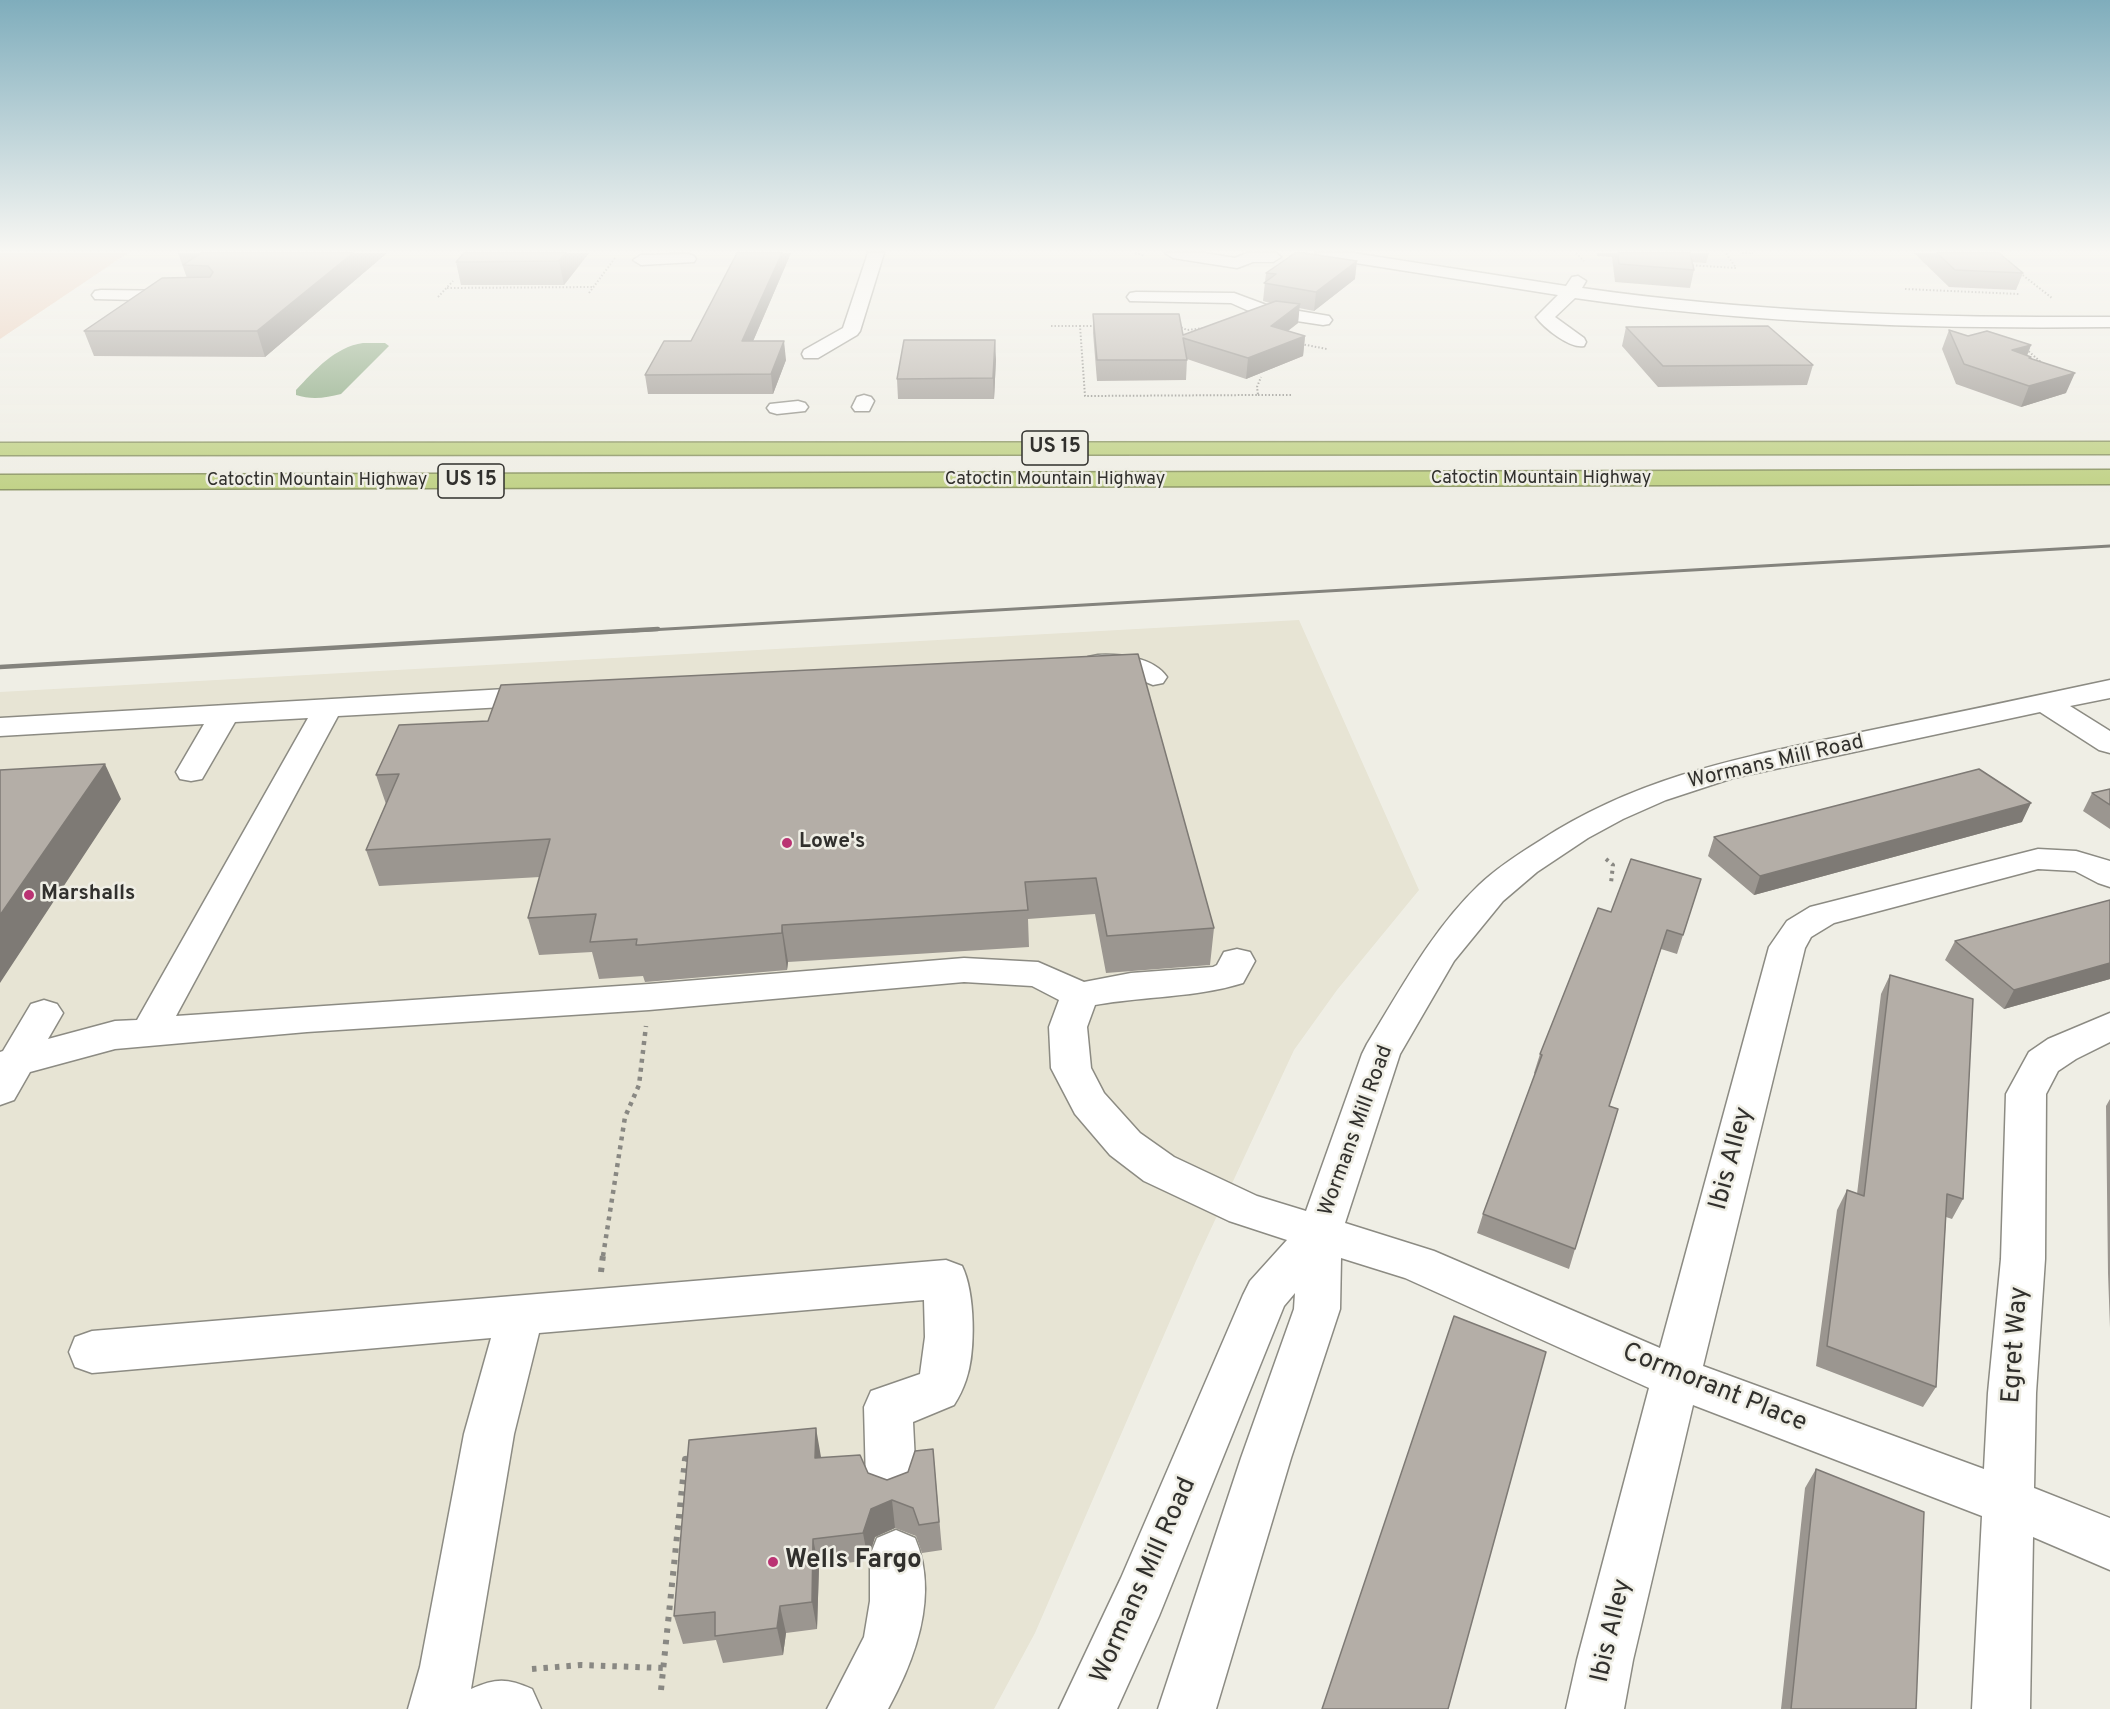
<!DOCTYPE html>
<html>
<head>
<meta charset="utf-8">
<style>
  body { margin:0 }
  canvas { display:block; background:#efeee5 }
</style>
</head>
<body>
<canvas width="2110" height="1709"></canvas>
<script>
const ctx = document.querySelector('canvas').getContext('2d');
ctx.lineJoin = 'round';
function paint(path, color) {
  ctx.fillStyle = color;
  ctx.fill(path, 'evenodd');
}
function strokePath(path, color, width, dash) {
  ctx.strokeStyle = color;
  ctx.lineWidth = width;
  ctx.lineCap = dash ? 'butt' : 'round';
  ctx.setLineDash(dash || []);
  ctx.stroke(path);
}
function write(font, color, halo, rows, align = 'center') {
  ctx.font = font + ' Overpass,sans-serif';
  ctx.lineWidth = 5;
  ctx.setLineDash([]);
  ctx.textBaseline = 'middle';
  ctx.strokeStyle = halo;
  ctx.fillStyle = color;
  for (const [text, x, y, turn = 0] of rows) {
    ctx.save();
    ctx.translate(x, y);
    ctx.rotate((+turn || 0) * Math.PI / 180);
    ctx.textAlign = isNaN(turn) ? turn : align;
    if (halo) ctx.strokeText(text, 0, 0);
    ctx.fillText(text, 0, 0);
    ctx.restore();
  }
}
paint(new Path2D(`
  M1299,620L1419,890L1337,990L1294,1050L1196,1261L1035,1633L994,1709H0V692Z`), '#e7e4d4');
paint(new Path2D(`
  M0,253H128L0,339Z`), '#e8c6af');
paint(new Path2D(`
  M363,343H385L389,346L341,394C326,398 311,400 296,395V390C315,370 335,347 363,343Z`), '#82a379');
const minor = new Path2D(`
  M868,253H884L860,331L857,335L818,358H804L802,354L804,350L843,328Z
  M1165,253H1204L1235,258L1247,253H1276L1281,257L1273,262H1253L1237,268L1173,258Z
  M1316,253H1353L1566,286L1572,277L1578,276L1586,281L1582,288C1757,313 1933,318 2110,317V327C1930,329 1753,324 1575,298L1555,317L1584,338L1586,342L1584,346C1570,349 1544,328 1536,317L1558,295L1324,258Z
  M688,254L694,256L696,259L694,262L641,265L633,260L641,255Z
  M101,290L180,291L186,292L189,296L186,300L180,301L95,299L92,295L95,291Z
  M1136,292L1234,293L1269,306L1329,316L1332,320L1329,324L1323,325L1277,318L1249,311L1231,303L1130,301L1127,297L1130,293Z
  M864,395L871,397L874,401L869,411H855L852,407L857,397Z
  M798,401L805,403L808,407L805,411L777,414L770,412L767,408L770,404Z
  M1098,655C1121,654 1153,657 1167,677L1163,683L1153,685L1124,673L1088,669L1084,663L1088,657Z
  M2110,680V698L2070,706L2110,731V753L2099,750L2040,712L1733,778L1666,800L1623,819L1588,838L1537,872L1503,901L1454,961L1400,1054L1345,1223L1434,1251L1660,1348L1769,947L1787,921L1810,907L2038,849L2076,851L2110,861V887L2098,883L2075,871L2038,869L1834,923L1811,937L1805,948L1703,1366L1984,1469L1988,1393L2001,1259L2006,1094L2029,1052L2048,1039L2110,1013V1042L2076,1059L2058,1071L2046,1094L2045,1259L2036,1393L2034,1488L2110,1518V1570L2033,1537L2030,1709H1972L1982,1516L1693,1405L1633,1660L1624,1709H1566L1577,1660L1649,1388L1405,1278L1341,1258L1340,1309L1291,1458L1216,1709H1158L1241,1458L1294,1309L1295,1293L1284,1306L1159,1616L1117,1709H1059L1121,1578L1243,1295L1250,1281L1287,1240L1229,1221L1144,1181L1110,1155L1075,1114L1051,1068L1049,1027L1059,1000L1032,986L964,982L649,1010L307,1032L115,1049L30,1072L14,1100L0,1105V1052L3,1051L31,1004L44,1000L57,1004L63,1013L48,1039L115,1021L137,1020L308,718L235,722L202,779L191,781L180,779L176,772L204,724L0,736V718L541,687L551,690L555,696L551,702L541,705L338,716L176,1016L649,984L964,958L1038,962L1084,982L1131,973L1213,967L1217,965L1224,952L1237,949L1250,952L1255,961L1243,983C1195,998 1144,996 1095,1005L1087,1027L1091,1068L1104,1093L1140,1133L1174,1157L1257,1196L1306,1211L1362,1054L1367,1044C1401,989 1432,930 1479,885C1498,867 1520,853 1541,840C1643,774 1746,757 1862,732C1945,715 2027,698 2110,680Z
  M946,1260L962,1266C975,1292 976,1352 966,1380C963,1389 959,1397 954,1405L913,1422L916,1482L909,1499L891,1506L873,1499L866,1482L864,1407L871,1391L920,1374L925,1337L924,1300L539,1333L514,1434L471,1689C496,1678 507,1678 532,1689L541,1709H408L420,1667L464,1434L491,1338L92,1373L75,1367L69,1352L75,1337L92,1331Z
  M896,1530L915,1538C939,1594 916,1658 888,1709H827L864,1637L870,1601V1556L877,1538Z`);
const highway = new Path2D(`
  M2110,442V454L0,455V443Z
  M2110,470V484L0,489V475Z`);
strokePath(minor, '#8c8b83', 3);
strokePath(highway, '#8f9968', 3);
strokePath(new Path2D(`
  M1135,253L1145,256
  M1576,253L1584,261
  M1742,253H1753
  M1689,265L1736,268L1726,253
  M2020,273L2052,298
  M447,288L594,287
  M1905,289L2019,294
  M589,293L615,258
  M438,297L453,281
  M1051,326H1080
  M1095,326H1080L1085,396L1258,395L1257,387L1261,377
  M1178,326L1187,330L1205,328
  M1301,344L1327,349
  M2026,349L2043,364
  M1258,395H1293`), '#898883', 2, [1.5, 2]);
strokePath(new Path2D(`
  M1606,859L1613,865L1611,883`), '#898883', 4, [3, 4.5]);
strokePath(new Path2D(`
  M603,1256L625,1117L639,1085L646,1026`), '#898883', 4.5, [4, 5]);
strokePath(new Path2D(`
  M601,1272L603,1255
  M532,1669L581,1665L663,1668
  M661,1690L685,1459L692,1458`), '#898883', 6, [4.5, 7]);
paint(minor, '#fff');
paint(highway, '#c1d287');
strokePath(new Path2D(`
  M632,631L2110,546`), '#84837d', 3);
strokePath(new Path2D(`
  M0,667L658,629`), '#84837d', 4.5);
paint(new Path2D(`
  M178,253H387L265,357L94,356L84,331L187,278Z
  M464,253H589L564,285H461L456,262Z
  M737,253H791L753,341L786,360L773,394H648L645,375L691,341Z
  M1597,253H1709L1706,263L1692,262L1694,270L1690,288L1615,282L1612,257L1597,256Z
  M1914,253H1999L2023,273L2016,290L1949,287Z
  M1266,273L1355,279L1314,311L1299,308L1298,323L1288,331L1305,336L1303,356L1246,379L1187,359L1186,380L1097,381L1093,333V314L1183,335L1270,303L1263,301Z
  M1626,327L1813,365L1807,385L1658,387L1622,346Z
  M1949,330L1968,336L2031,345L2027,356L2031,358L2066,393L2021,407L1956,384L1942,349Z
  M996,359L994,399H898L897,379Z
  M1138,654L1214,928L1210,965L1106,973L1095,914L1028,919L1029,947L788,962L787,970L645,982L643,976L599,979L592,952L539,955L528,918L540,877L379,886L366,850L386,804L376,775L488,721Z
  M2110,789V829L2083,811L2092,793Z
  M2022,822L1754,895L1708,856L1714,837Z
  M1701,879L1677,954L1661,949L1609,1106L1575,1249L1569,1269L1477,1233L1483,1214L1535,1074L1534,1073L1540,1054L1611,912Z
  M2110,900V979L2004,1009L1945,960L1955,941Z
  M1890,975L1963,1199L1952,1219L1946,1217L1936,1387L1923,1407L1816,1366L1837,1210L1847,1190L1857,1194L1881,994Z
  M2110,1099V1328L2108,1273L2106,1106Z
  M933,1449L942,1550L922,1553L916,1536L895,1528L875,1537L868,1560L819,1567L817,1629L786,1633L783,1655L723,1663L716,1640L683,1644L674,1616L821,1458L868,1473L887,1480L908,1472Z
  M1816,1469L1916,1709H1781L1805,1488Z`), '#9b9690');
paint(new Path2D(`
  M353,253H387L265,357L257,331Z
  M566,253H589L564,285L559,261Z
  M782,253H791L745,360L742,341Z
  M1357,261L1355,279L1314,311L1316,292Z
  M1300,304L1298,323L1269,345L1271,326Z
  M1305,336L1303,356L1246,379L1248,358Z
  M995,340L996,359L994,399L993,378Z
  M784,341L786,360L773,394L771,374Z
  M2031,345L2023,365L2012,350Z
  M2075,373L2066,393L2021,407L2029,386Z
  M105,764L121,799L0,983V915Z
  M2031,803L2022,822L1754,895L1760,876Z
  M782,925L788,962L787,970L782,933Z
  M2110,963V979L2004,1009L2014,990Z
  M816,1428L821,1457L820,1487L815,1458Z
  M892,1500L895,1528L875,1537L868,1560L863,1533L871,1509Z
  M813,1539L819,1567L817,1629L812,1602Z
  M780,1606L786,1633L783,1655L777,1628Z`), '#7e7a75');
const building = new Path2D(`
  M201,253H353L257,331H84L162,278L210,277L213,272L208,266L183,265Z
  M464,253H566L559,261L456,262Z
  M737,253H782L742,341H784L771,374L645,375L664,341H691Z
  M1295,253H1304L1357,261L1316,292L1264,283L1276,274L1266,273Z
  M1618,253H1690L1694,270L1619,264Z
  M1937,253H1999L2023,273L1955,270Z
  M1276,301L1300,304L1271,326L1305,336L1248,358L1183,338L1187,360H1097L1093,314H1179L1183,335Z
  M1768,326L1813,365L1663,366L1626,327Z
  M1949,330L1968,336L1987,331L2031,345L2012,350L2031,357L2029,358L2075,373L2029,386L1964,364Z
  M904,340H995L993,378L897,379Z
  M1138,654L1214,928L1107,936L1096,878L1025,882L1028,910L782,925V933L640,945H636L637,939L590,942L596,914L528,918L550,839L366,850L399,774L376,775L399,725L488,721L501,685Z
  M105,764L0,915V770Z
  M1979,769L2031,803L1760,876L1714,837Z
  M2110,789V805L2092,793Z
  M1631,859L1701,879L1683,935L1667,930L1609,1106L1618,1109L1575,1249L1483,1214L1542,1055L1540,1054L1598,908L1611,912Z
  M2110,900V963L2014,990L1955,941Z
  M1890,975L1973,999L1963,1199L1947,1194L1936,1387L1827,1346L1847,1190L1864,1196Z
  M1454,1316L1546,1352L1448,1709H1322Z
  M816,1428L815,1458L860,1455L868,1473L887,1480L908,1472L915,1451L933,1449L939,1522L919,1525L913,1508L892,1500L871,1509L863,1533L813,1539L812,1602L780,1606L777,1628L715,1636V1612L674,1616L689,1440Z
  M1816,1469L1924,1512L1916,1709H1791Z`);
paint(building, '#b4aea7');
strokePath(building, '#7e7a75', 1.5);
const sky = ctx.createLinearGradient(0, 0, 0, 492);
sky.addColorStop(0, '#7fadbc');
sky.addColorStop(0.51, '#f8f7f3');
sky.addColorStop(1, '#f8f7f300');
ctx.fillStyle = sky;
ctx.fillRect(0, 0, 2110, 492);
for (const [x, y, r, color] of [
  [787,843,6,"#ba3373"],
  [29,895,6,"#ba3373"],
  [773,1562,6,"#ba3373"]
]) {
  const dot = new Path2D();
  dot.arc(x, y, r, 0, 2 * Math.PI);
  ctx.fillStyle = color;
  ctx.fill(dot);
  strokePath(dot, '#efeee5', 2);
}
write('18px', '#31302d', '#efeee5', [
  ["Catoctin Mountain Highway",1541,479],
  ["Catoctin Mountain Highway",1055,480],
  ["Catoctin Mountain Highway",317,481]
]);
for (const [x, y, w] of [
  [1055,448,66],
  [471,481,66]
]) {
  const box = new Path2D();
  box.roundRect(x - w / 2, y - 17, w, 34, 4.5);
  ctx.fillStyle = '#efeee5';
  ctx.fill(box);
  strokePath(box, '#31302d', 1.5);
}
write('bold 20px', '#31302d', null, [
  ["US 15",1055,448],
  ["US 15",471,481]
]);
write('21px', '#31302d', '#efeee5', [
  ["Wormans Mill Road",1776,763,-13],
  ["Wormans Mill Road",1357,1131,-70]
]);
write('bold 21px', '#31302d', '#efeee5', [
  ["Lowe's",799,843],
  ["Marshalls",41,895]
], 'left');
write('26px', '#31302d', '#efeee5', [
  ["Ibis Alley",1733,1159,-75],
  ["Egret Way",2017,1345,-86],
  ["Cormorant Place",1714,1389,22],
  ["Wormans Mill Road",1145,1581,-66],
  ["Ibis Alley",1613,1631,-77]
]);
write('bold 26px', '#31302d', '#efeee5', [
  ["Wells Fargo",785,1562]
], 'left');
</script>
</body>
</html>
